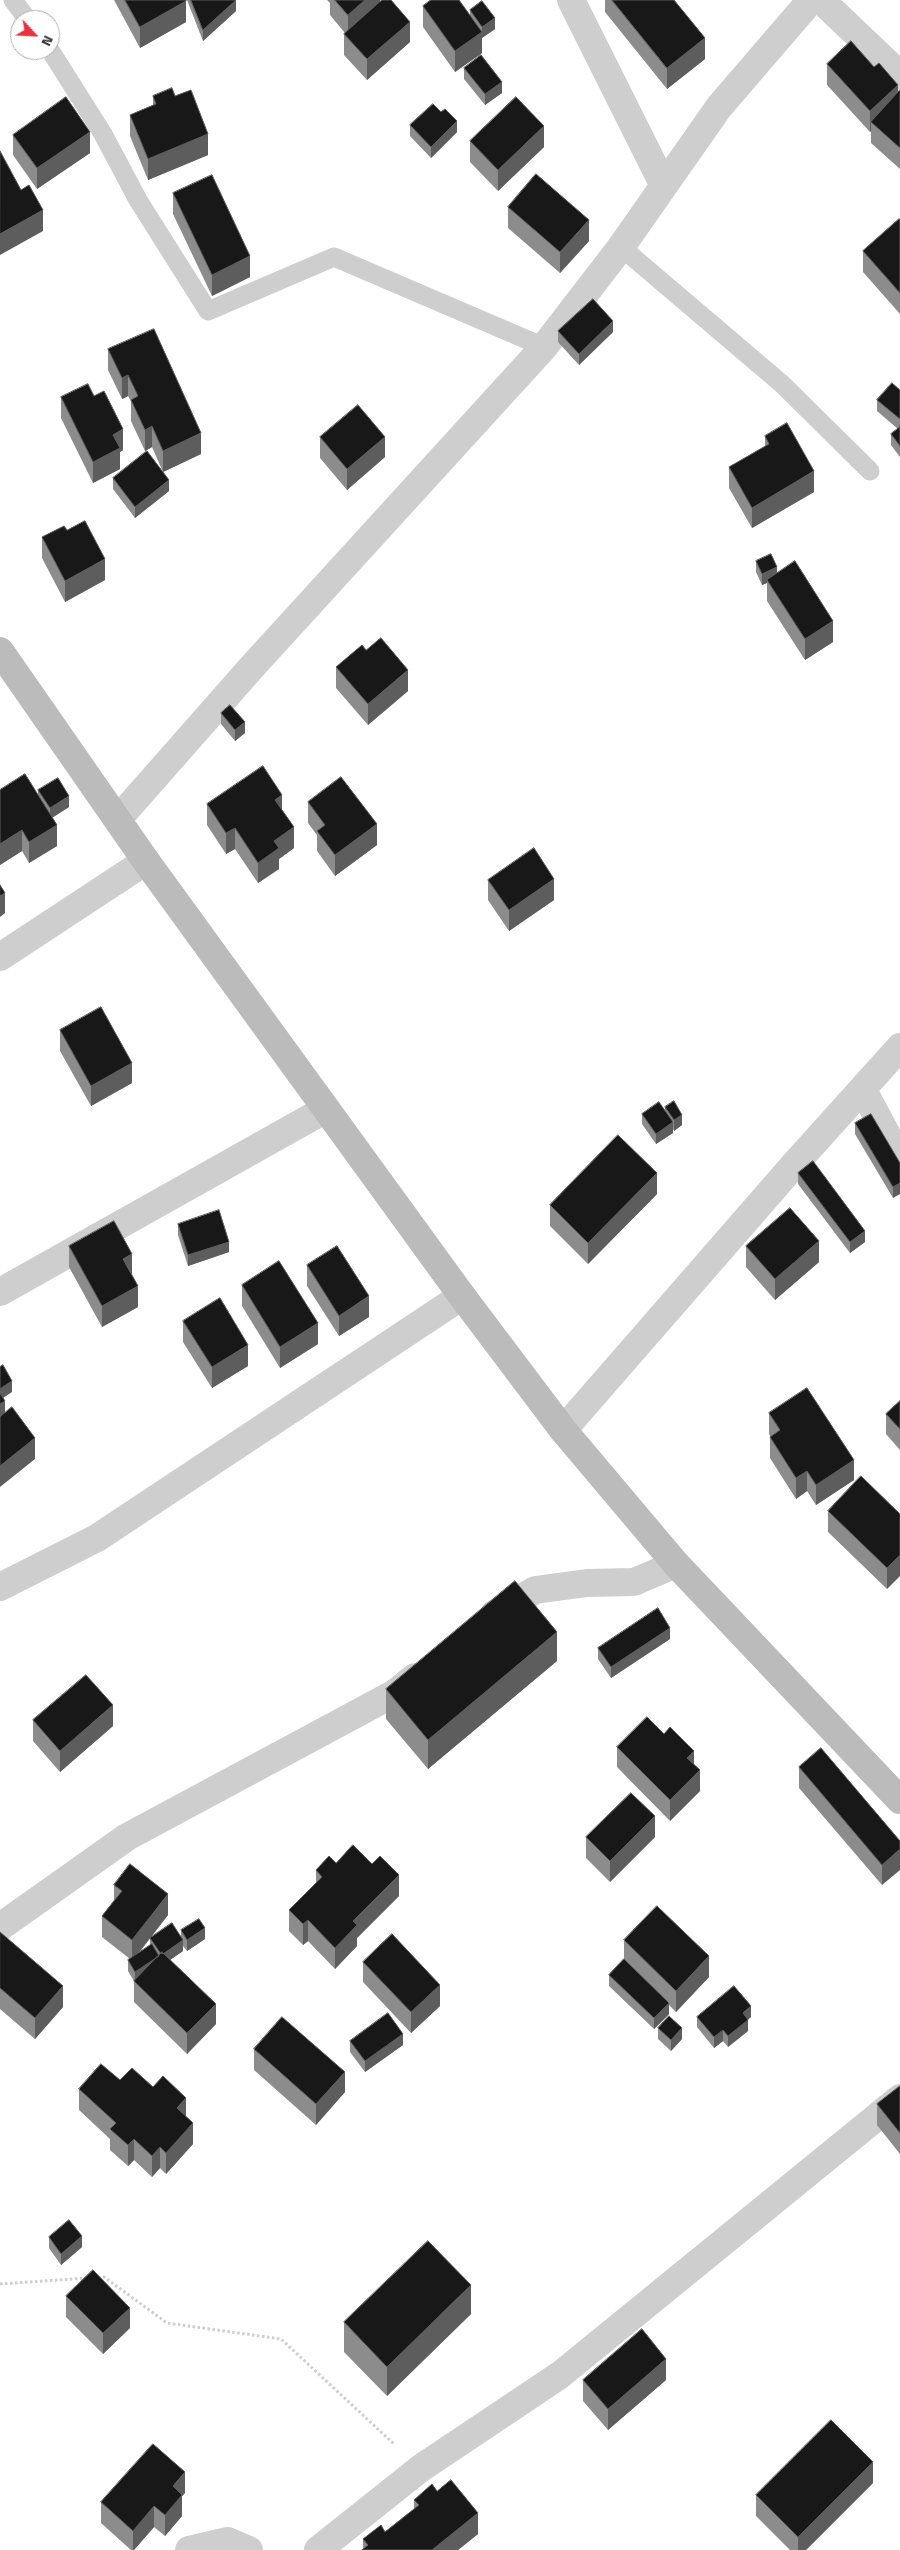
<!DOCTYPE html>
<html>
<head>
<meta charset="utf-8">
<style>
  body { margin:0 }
  #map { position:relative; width:900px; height:2550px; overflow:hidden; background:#fff; font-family:"Titillium Web",sans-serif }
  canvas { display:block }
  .north { position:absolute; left:10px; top:10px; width:50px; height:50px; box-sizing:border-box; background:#fff; border:1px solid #adadad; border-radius:50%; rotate:115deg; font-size:14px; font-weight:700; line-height:20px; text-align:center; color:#313131 }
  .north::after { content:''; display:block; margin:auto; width:18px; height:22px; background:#e73340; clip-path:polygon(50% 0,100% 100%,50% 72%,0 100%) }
</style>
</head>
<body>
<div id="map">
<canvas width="900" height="2550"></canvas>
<div class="north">N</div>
</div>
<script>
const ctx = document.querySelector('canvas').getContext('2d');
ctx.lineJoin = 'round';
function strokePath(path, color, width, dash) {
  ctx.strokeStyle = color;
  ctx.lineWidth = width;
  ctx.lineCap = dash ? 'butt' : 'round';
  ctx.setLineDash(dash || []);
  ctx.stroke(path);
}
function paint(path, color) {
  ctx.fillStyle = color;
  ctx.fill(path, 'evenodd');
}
strokePath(new Path2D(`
  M98,2278L104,2277L167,2323L281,2339L394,2444
  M0,2284L87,2278`), '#cecece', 3, [2.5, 2.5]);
strokePath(new Path2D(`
  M13,0L28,20
  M50,50L103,134L138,200L208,311L334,257L544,347
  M621,247L782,384L870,471`), '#cecece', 19);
strokePath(new Path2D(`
  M571,0L663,184
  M821,0L900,75
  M118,819L251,668L544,347L621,247L719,107L811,0
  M0,957L146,861
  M863,1090L900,1159
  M0,1292L326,1109
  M563,1430L793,1166L900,1047
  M0,1587L97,1538L462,1296
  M494,1614L535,1590L587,1583L634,1582L676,1564
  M0,1927L127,1837L395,1693L415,1677
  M189,2550L228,2541L249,2550
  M318,2550L421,2468L560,2375L900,2098`), '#cecece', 28);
strokePath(new Path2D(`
  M0,651L146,861L462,1296L563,1430L676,1564L900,1800`), '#bbb', 28);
paint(new Path2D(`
  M114,0H186V22L140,48Z
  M187,0H236V11L203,41Z
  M327,0H380V1L410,42L367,80L344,55V34L345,33L330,15V3Z
  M605,0H674L705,59L667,89L605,12Z
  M423,6L470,16V10L495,29L482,38V37V53L455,72L423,27Z
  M827,64L874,67L898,92L900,90V169L871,143V131L870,132L827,85Z
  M464,68L502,93L485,105L464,79Z
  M153,96L208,155L148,180L130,136V115L153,105Z
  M410,125L457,132L431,158L410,136Z
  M13,135L90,153L37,189L13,155Z
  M470,141L544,147L498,191L470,162Z
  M173,193L250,277L212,296L173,214Z
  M508,207L589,241L560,273L508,228Z
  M900,219V314L863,272V251Z
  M558,331L613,332L579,365L558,342Z
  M108,349L201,454L163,472L152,447L145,451L131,421V401L128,396L122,399L108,370Z
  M900,390V457L891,445V434L898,429L877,411V400Z
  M61,397L123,450L120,452V469L93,483L61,418Z
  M765,436L814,492L752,528L729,488V467L765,446Z
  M320,437L385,457L347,490L320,458Z
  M113,478L169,491L135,518L113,489Z
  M67,530L105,580L65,602L42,558V537Z
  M756,561L777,573L833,642L805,660L767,601V583L762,585L756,572Z
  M366,650L408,691L368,725L336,688V667Z
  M221,713L245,733L235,741L221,724Z
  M38,790L69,807L52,818L57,846L29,863L22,851L0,865L38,796Z
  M308,802L377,845L335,876L317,851V835L308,823Z
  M207,804L282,810L294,848L279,859V869L258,883L235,849L226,854L207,825Z
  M488,880L554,900L509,931L488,900Z
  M60,1030L132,1083L91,1106L60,1051Z
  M665,1107L682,1125L674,1131L673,1129V1133L656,1144L642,1124V1114L665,1111Z
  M855,1123L900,1163L893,1198L855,1134Z
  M798,1173L865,1242L850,1253L798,1184Z
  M657,1194L588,1264L550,1226V1205Z
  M178,1224L229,1252L188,1266L178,1235Z
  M69,1246L138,1307L102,1327L69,1267Z
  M746,1246L819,1262L775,1300L746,1267Z
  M307,1265L369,1317L339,1336L307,1286Z
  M242,1285L318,1344L280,1368L242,1306Z
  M183,1321L248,1366L212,1388L183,1342Z
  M900,1401V1450L886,1434V1414Z
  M769,1413L854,1480L816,1505L807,1491L796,1499L770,1458V1436L769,1434Z
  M828,1511L900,1514L887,1589L828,1532Z
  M670,1639L611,1678L598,1659V1648Z
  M557,1661L428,1769L386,1719V1689Z
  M33,1720L113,1726L60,1772L33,1741Z
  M617,1747L694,1765L700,1791L670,1821L617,1767Z
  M799,1767L900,1841L882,1885L799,1788Z
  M586,1837H655L610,1882L586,1858Z
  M336,1863L399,1896L357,1938V1946L335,1969L308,1941L303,1945L289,1931V1910L316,1883V1870Z
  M114,1885L168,1915L139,1953L150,1945V1938L181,1936V1930L205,1939L187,1951L183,1946V1951L170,1960L216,2024L187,2054L134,2002V1981L128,1971V1960L130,1959L102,1937V1916L114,1900Z
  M0,1932L63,2007L35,2039L0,2009Z
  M624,1940L709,1977L676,2012L669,2005V2014L654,2029L609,1986V1975L624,1959Z
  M363,1962L440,2006L411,2033L363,1982Z
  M697,2017H751L747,2020L748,2031L728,2047L723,2041L714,2048L697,2027Z
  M658,2028L682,2039L671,2051L658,2039Z
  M350,2041L403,2045L365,2072L350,2052Z
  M254,2049L345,2092L316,2125L254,2070Z
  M120,2080L186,2117L193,2144L166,2174L160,2168L152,2177L134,2160L128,2166L110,2150V2139L79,2110V2089Z
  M900,2086V2154L877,2125V2104Z
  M49,2237L82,2247L61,2265L49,2248Z
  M66,2296L130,2328L103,2354L66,2317Z
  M471,2314L387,2396L344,2352V2322Z
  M583,2380H666L608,2430L583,2401Z
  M873,2483L806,2550H790L756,2516V2495Z
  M437,2491L478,2534L458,2550H362L363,2549V2539L385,2532L414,2509V2500Z
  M185,2493L182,2496V2516L165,2536L154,2527L134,2550H131L101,2523V2502Z`), '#8c8c8c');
paint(new Path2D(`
  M236,0V11L203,41V30Z
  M365,0H380V7L348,36V15Z
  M186,1V22L140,48V27Z
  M495,18V29L482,38V27Z
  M410,22V42L367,80V59Z
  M482,32V53L455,72V51Z
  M705,38V59L667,89V68Z
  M502,82V93L485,105V94Z
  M898,85V106L871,122V131L870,132V111Z
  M457,121V132L431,158V147Z
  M544,126V147L498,191V170Z
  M90,132V153L37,189V168Z
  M208,134V155L148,180V159Z
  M43,210V231L0,255V234Z
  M589,220V241L560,273V252Z
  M250,256V277L212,296V275Z
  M613,321V332L579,365V354Z
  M128,375V396L122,399V378Z
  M152,426V447L145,451V430Z
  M123,429V450L120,452V469L93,483V462L113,435Z
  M201,433V454L163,472V451Z
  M385,437V457L347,490V469Z
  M814,471V492L752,528V508Z
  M169,480V491L135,518V507Z
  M105,559V580L65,602V581Z
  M777,567V578L767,580V583L762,585V574Z
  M833,621V642L805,660V639Z
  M408,670V691L368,725V704Z
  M245,722V733L235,741V730Z
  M282,795V816L275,800Z
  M69,796V807L50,819V808Z
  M377,824V845L335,876V855Z
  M57,825V846L29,863V842Z
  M294,827V848L279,859V869L258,883V863L274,841Z
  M235,828V849L226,854V833Z
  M22,830V851L0,865V844Z
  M554,879V900L509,931V910Z
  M5,893V913L0,917V896Z
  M132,1063V1083L91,1106V1086Z
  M682,1115V1125L674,1131V1120Z
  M673,1122V1133L656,1144V1134Z
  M657,1173V1194L588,1264V1243Z
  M900,1183V1194L893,1198V1187Z
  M865,1231V1242L850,1253V1242Z
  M819,1241V1262L775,1300V1279Z
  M229,1242V1252L188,1266V1255Z
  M132,1254V1275L123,1259Z
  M138,1286V1307L102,1327V1306Z
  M369,1296V1317L339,1336V1316Z
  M318,1323V1344L280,1368V1347Z
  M248,1345V1366L212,1388V1367Z
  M12,1381V1392L0,1400V1389Z
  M5,1401V1422L0,1425V1404Z
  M35,1438V1459L0,1487V1466Z
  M854,1460V1480L816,1505V1485Z
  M807,1471V1491L796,1499V1478Z
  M900,1555V1576L887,1589V1568Z
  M670,1628V1639L611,1678V1667Z
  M557,1632V1661L428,1769V1740Z
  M113,1705V1726L60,1772V1751Z
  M694,1751V1772L687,1758Z
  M700,1770V1791L670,1821V1800Z
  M655,1816V1837L610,1882V1861Z
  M900,1849V1870L882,1885V1865Z
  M399,1875V1896L357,1938V1946L335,1969V1948L353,1921Z
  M168,1894V1915L132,1961V1940Z
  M308,1920V1941L303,1945V1924Z
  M205,1928V1939L187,1951V1940Z
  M183,1940V1951L161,1966V1955Z
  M159,1956L135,1983V1972Z
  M709,1956V1977L676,2012V1991Z
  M440,1985V2006L411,2033V2012Z
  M63,1986V2007L35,2039V2018Z
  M669,2003V2014L654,2029V2018Z
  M216,2004V2024L187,2054V2033Z
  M751,2006V2017L745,2022L748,2020V2031L728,2047V2036L743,2013Z
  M682,2028V2039L671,2051V2040Z
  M723,2030V2041L714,2048V2037Z
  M403,2034V2045L365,2072V2061Z
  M345,2072V2092L316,2125V2104Z
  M186,2098V2119L177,2108Z
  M193,2123V2144L166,2174V2153Z
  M134,2139V2160L128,2166V2145Z
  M160,2147V2168L152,2177V2156Z
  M82,2236V2247L61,2265V2254Z
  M471,2285V2314L387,2396V2367Z
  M130,2308V2328L103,2354V2333Z
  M666,2359V2380L608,2430V2409Z
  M873,2462V2483L806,2550H798V2537Z
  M185,2472V2493L182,2496V2516L165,2536V2515L173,2486Z
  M154,2506V2527L134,2550H133V2531Z
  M478,2513V2534L458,2550H432Z`), '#5d5d5d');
const building = new Path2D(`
  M125,0H186V1L140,27Z
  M191,0H236L203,30Z
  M335,0H365L348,15Z
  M382,0H391L410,22L367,59L344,34Z
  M431,0H459L482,32L455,51L423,6Z
  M612,0H674L705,38L667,68Z
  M482,1L495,18L482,27L470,10Z
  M851,41L874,67L879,63L898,85L870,111L827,64Z
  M481,55L502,82L485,94L464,68Z
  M172,88L175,96L191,90L208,134L148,159L130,115L156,104L153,96Z
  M900,90V148L871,122Z
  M66,97L90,132L37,168L13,135Z
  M516,97L544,126L498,170L470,141Z
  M433,104L441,112L445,109L457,121L431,147L410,125Z
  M0,151L21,190L29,185L43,210L0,234Z
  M536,174L589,220L560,252L508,207Z
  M212,175L250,256L212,275L173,193Z
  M899,219H900V293L863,251Z
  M593,299L613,321L579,354L558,331Z
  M154,329L201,433L163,451L152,426L145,430L131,400L138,396L128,375L122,378L108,349Z
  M892,383L900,390V419L877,400Z
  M88,384L94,396L104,391L123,429L113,435L120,448L93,462L61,397Z
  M358,405L385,437L347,469L320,437Z
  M787,423L814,471L752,508L729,467L769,444L765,436Z
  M900,427V446L891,434Z
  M147,451L169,480L135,507L113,478Z
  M85,521L105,559L65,581L42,537L64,526L67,530Z
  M771,554L777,567L762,574L756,561Z
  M795,561L833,621L805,639L767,580Z
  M381,638L408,670L368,704L336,667L362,645L366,650Z
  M230,705L245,722L235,730L221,713Z
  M263,766L282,795L275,800L294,827L274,841L279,848L258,863L235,828L226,833L207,804Z
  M25,774L57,825L29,842L22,830L0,844V790Z
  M341,777L377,824L335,855L317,831L325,825L308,802Z
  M58,778L69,796L50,808L38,790Z
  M534,848L554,879L509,910L488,880Z
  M0,885L5,893L0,896Z
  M101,1007L132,1063L91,1086L60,1030Z
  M674,1101L682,1115L674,1120L665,1107Z
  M659,1102L673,1122L656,1134L642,1114Z
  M871,1114L900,1163V1183L893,1187L855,1123Z
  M618,1135L657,1173L588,1243L550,1205Z
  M813,1161L865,1231L850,1242L798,1173Z
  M790,1208L819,1241L775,1279L746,1246Z
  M219,1210L229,1242L188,1255L178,1224Z
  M114,1221L132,1254L123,1259L138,1286L102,1306L69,1246Z
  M337,1246L369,1296L339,1316L307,1265Z
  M279,1261L318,1323L280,1347L242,1285Z
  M220,1298L248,1345L212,1367L183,1321Z
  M3,1365L12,1381L0,1389V1367Z
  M807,1388L854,1460L816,1485L807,1471L796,1478L770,1437L780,1430L769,1413Z
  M0,1393L5,1401L0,1404Z
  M900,1401V1429L886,1414Z
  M12,1407L35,1438L0,1466V1417Z
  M861,1476L900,1514V1555L887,1568L828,1511Z
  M515,1581L557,1632L428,1740L386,1689Z
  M658,1608L670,1628L611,1667L598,1648Z
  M86,1675L113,1705L60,1751L33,1720Z
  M647,1717L664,1734L670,1727L694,1751L687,1758L700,1770L670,1800L617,1747Z
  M821,1748L900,1841V1849L882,1865L799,1767Z
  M631,1793L655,1816L610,1861L586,1837Z
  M353,1845L372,1864L380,1856L399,1875L353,1921L357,1925L335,1948L308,1920L303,1924L289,1910L322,1877L316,1870L329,1856L336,1863Z
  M130,1864L168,1894L132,1940L102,1916L122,1891L114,1885Z
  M657,1906L709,1956L676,1991L624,1940Z
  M199,1919L205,1928L187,1940L181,1930Z
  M172,1923L183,1940L163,1954L162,1952L161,1954L150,1938Z
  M0,1932L63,1986L35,2018L0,1988Z
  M392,1934L440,1985L411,2012L363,1962Z
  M152,1944L159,1956L135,1972L128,1960Z
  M162,1952L216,2004L187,2033L134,1981Z
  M624,1959L669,2003L654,2018L609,1975Z
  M734,1986L751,2006L743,2013L748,2020L728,2036L723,2030L714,2037L697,2017Z
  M388,2013L403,2034L365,2061L350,2041Z
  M669,2016L682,2028L671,2040L658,2028Z
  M282,2017L345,2072L316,2104L254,2049Z
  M101,2064L120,2080L132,2068L153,2087L163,2076L186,2098L177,2108L193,2123L166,2153L160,2147L152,2156L134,2139L128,2145L110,2129L116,2123L79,2089Z
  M900,2086V2133L877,2104Z
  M69,2220L82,2236L61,2254L49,2237Z
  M428,2241L471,2285L387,2367L344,2322Z
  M93,2270L130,2308L103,2333L66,2296Z
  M642,2329L666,2359L608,2409L583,2380Z
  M831,2420L873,2462L798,2537L756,2495Z
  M153,2444L185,2472L173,2486L182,2495L165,2515L154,2506L133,2531L101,2502Z
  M451,2480L478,2513L432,2550H362L368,2545L363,2539L381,2525L385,2532L419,2505L414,2500L432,2484L437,2491Z`);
paint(building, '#181818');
strokePath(building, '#5d5d5d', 1);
</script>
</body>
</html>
